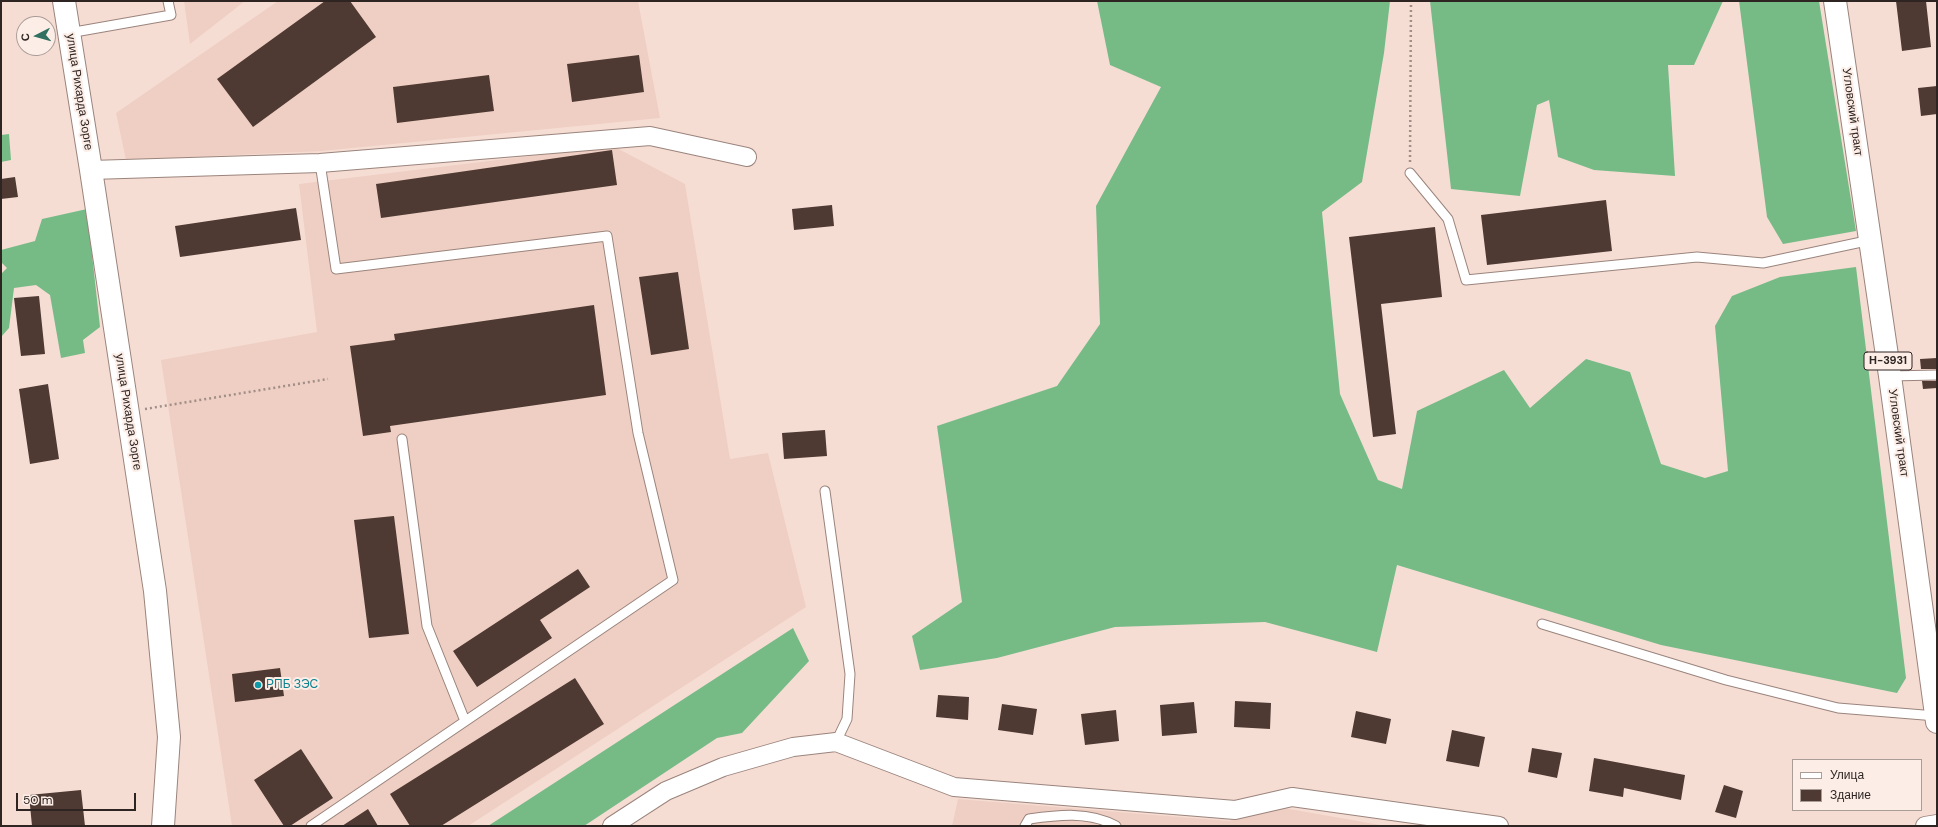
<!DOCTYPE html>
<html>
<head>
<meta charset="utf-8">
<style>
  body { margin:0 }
  #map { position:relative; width:1938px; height:827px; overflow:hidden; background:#f6ddd4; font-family:"DM Sans",sans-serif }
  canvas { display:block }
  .frame { position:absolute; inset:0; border:2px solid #2e2522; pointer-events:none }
  .legend { position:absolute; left:1792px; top:759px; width:130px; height:52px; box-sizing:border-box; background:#fcede7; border:1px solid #aa9d98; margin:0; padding:5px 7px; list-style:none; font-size:12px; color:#2e2522 }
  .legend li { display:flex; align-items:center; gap:8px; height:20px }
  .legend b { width:20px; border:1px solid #aa9d98 }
  .north { position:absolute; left:16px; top:16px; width:40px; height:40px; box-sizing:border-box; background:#fcede7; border:1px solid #aa9d98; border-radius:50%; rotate:264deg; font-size:11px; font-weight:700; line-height:16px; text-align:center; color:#2e2522 }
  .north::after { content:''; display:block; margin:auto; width:14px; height:18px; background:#2f7060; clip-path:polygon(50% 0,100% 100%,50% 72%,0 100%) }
  .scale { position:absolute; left:16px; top:793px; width:120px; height:18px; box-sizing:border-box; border:2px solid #2e2522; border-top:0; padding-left:5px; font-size:12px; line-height:14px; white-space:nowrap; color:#2e2522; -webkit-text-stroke:3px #fcede7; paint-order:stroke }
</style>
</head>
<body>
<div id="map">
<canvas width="1938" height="827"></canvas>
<div class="frame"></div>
<ul class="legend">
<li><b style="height:5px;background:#fff"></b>Улица</li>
<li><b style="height:11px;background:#4e3a33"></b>Здание</li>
</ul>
<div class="north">С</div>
<div class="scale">50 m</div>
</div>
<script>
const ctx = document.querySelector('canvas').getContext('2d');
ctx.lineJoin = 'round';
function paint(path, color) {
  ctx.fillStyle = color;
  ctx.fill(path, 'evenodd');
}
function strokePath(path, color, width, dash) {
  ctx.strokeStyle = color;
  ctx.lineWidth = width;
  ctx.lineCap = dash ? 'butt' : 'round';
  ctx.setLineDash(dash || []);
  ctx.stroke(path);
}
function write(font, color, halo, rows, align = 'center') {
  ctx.font = font + ' "DM Sans",sans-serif';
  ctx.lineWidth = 4;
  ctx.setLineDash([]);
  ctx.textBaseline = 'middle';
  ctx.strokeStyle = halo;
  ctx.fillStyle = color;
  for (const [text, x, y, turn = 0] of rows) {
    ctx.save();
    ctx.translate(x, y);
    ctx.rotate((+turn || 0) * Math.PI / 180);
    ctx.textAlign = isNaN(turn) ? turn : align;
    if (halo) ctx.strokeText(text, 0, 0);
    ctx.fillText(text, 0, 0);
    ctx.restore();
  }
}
paint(new Path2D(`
  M184,1H245L190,44Z
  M278,1H638L660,118L322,151L126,160L116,113Z
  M613,146L685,184L730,459L768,453L806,607L468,826H232L161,360L317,332L299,184Z
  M958,799L1229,821L1278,807L1386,826H952Z`), '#efcfc3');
paint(new Path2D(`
  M1097,1H1390L1384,53L1362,182L1322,212L1340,394L1378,480L1402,489L1417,411L1504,370L1530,408L1586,359L1630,372L1661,464L1705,478L1728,471L1715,326L1732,296L1780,277L1856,267L1906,678L1897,693L1661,645L1397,565L1377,652L1265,622L1115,627L997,658L920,670L912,636L962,602L937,426L1057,386L1100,324L1096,206L1161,87L1110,65Z
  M1430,1H1723L1694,65H1668L1675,176L1594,170L1558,157L1549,100L1537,105L1520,196L1451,189Z
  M1739,1H1819L1856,231L1783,244L1767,217Z
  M9,134L11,160L1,162V135Z
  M87,209L100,327L83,340L85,353L61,358L50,295L36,285L14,288L9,328L1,337V274L7,268L1,262V250L35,241L42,219Z
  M793,628L809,661L742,733L717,738L584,826H488Z`), '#76bb86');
paint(new Path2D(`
  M325,1H350L376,37L253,127L217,79Z
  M1896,1H1926L1931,47L1902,51Z
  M639,55L644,92L572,102L567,64Z
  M489,75L494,111L397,123L393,87Z
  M1937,86V114L1921,116L1918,88Z
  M612,150L617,185L381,218L376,184Z
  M15,177L18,197L1,199V179Z
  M1606,200L1612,251L1487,265L1481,215Z
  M832,205L834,226L794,230L792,209Z
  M296,208L301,240L180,257L175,226Z
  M1435,227L1442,297L1381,304L1396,434L1373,437L1349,237Z
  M678,272L689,349L651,355L639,277Z
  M39,296L45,354L21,356L14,298Z
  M594,305L606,395L390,426L391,432L363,436L350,346L395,340L394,334Z
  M1937,358V369H1921L1920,359Z
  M1922,381H1937V388L1923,389Z
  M48,384L59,459L30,464L19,389Z
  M825,430L827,456L784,459L782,433Z
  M394,516L409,634L369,638L354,520Z
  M578,569L590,587L540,620L552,638L477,687L453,651Z
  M280,668L284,696L235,702L232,674Z
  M575,678L604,724L441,826H410L390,794Z
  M938,695L969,697L968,720L936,717Z
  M1235,701L1271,703L1270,729L1234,727Z
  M1194,702L1197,733L1162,736L1160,705Z
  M1002,704L1037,709L1033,735L998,730Z
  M1116,710L1119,741L1085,745L1081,714Z
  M1356,711L1391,719L1386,744L1351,737Z
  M1452,730L1485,737L1479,767L1446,761Z
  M1532,748L1562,753L1557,778L1528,772Z
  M301,749L333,798L290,826H284L254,780Z
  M1594,758L1685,775L1681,800L1624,788L1623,797L1589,791Z
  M1724,785L1743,791L1736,818L1715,812Z
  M81,790L85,826H32L29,795Z
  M368,809L378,826H342Z`), '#4e3a33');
const service = new Path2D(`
  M69,33L171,15L168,1
  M1410,173L1448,219L1466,280L1697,257L1763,263L1871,240
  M1890,376L1937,375
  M402,439L427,626L465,721
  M825,491L850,674L847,719L836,742
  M1542,624L1726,680L1838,708L1936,716
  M311,826L673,580L638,433L607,236L336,269L320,163
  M1025,826L1029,819C1058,815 1089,811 1116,826`);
const minor = new Path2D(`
  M91,170L320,163L650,136L747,157
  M612,826L666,791L723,767L793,747L836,742L954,787L1235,810L1292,797L1499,826
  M1925,826L1937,824`);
const secondary = new Path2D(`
  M64,1L91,170L155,591L169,737L163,826`);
const trunk = new Path2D(`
  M1835,1L1890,376L1937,722`);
strokePath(service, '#9a847c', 11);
strokePath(minor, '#9a847c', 20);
strokePath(secondary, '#9a847c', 24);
strokePath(trunk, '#9a847c', 24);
strokePath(new Path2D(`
  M1410,162L1411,1
  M145,409L328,379`), '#a08e87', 2.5, [2, 3]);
strokePath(service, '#fff', 9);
strokePath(minor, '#fff', 18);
strokePath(secondary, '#fff', 22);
strokePath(trunk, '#fff', 22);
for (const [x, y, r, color] of [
  [258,685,4,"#0f9aa8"]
]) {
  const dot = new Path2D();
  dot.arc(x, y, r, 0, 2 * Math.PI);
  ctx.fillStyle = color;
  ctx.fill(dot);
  strokePath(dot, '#fcede7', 1.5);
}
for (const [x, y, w] of [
  [1888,361,48]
]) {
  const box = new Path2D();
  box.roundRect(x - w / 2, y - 9, w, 18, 3);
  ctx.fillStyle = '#fcede7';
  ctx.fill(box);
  strokePath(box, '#2e2522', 1);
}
write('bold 11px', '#2e2522', null, [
  ["Н-3931",1888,361]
]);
write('12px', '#2e2522', '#fcede7', [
  ["улица Рихарда Зорге",79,92,81],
  ["Угловский тракт",1852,112,82],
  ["улица Рихарда Зорге",128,412,81],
  ["Угловский тракт",1898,433,82]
]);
write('12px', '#0d838f', '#fcede7', [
  ["РПБ ЗЭС",266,685]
], 'left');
</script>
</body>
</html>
